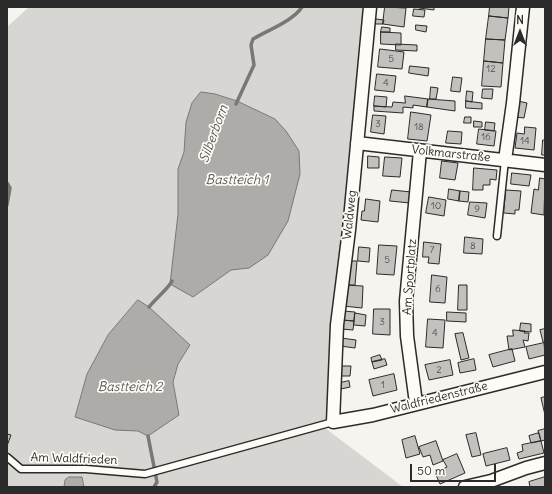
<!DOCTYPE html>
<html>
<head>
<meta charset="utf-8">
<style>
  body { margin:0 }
  #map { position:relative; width:552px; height:494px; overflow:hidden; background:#f5f4ef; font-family:Delius,sans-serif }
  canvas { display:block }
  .frame { position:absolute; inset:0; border:8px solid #2b2b2b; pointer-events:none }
  .north { position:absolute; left:500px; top:12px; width:40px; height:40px; -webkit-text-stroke:3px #fdfcf7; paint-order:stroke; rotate:0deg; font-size:11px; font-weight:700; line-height:16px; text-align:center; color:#2b2b2b }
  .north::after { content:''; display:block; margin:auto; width:14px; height:18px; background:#2b2b2b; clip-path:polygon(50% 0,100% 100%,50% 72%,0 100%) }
  .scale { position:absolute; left:410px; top:464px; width:86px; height:18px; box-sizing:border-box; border:2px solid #2b2b2b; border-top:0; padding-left:5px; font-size:12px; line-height:14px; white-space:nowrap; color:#2b2b2b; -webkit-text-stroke:3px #fdfcf7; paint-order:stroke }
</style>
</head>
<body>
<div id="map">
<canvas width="552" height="494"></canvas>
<div class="frame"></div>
<div class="north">N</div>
<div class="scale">50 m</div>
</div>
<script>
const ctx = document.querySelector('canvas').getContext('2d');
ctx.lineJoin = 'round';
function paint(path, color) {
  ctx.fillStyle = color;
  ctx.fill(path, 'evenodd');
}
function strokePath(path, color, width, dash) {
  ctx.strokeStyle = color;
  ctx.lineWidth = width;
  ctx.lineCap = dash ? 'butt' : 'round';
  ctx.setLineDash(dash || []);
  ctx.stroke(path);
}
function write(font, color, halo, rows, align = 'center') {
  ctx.font = font + ' Delius,sans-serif';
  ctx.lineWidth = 3.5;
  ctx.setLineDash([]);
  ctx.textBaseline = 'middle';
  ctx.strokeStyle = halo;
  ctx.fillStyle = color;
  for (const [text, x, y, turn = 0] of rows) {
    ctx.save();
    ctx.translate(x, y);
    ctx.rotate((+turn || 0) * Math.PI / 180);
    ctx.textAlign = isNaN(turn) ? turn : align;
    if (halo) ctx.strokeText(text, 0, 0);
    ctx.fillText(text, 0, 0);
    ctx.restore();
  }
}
paint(new Path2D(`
  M29,7H368L352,159L332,324L325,428L403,487H84L82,477L65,480L64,487H7V27ZM215,94L237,101L275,119L249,268L231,269L193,297L178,214V169L184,152ZM108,335L190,345L178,364L173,382L179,415L148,435L138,431L75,417L87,374Z`), '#d7d6d2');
const water = new Path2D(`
  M201,92L215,94L237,101L275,119L286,131L299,151L300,174L288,221L268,255L249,268L231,270L193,297L170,284L178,214V169L184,152L186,122L192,103Z
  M138,300L149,307L190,345L178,364L173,382L179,415L148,436L138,431L115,430L75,417L87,374L108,335Z
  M69,477H82L84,487H64L65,480Z`);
paint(water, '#adaca9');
strokePath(water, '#797877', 1);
strokePath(new Path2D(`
  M236,104L254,65L251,45L253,39C268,30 293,21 302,7
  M7,183L10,188L7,205
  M149,307C154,300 169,288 172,281
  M148,436L157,482L154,487`), '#797877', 3.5);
const building = new Path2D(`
  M385,7L406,8L404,27L383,24Z
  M419,7H434V10L419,8Z
  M490,7H509L508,18L489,16Z
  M414,9L425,10L424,17L413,16Z
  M489,16L508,18L505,40L486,39Z
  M376,19L384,20L383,24H375Z
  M416,25L427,26L426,32L416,30Z
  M382,27L390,28V32H381Z
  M381,32L401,33V45L381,44Z
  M486,39L505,40L503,63L484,61Z
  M396,44L417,45V51L396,50Z
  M380,49L404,52L402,69L378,67Z
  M484,61L503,63L501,87L482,86Z
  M410,66L429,68L428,76L409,73Z
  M377,74L396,76L394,92L375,90Z
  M453,77L462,78L460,92L451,91Z
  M431,87L438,88L436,99H430Z
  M483,89H493L492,99L482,98Z
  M467,91L473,92L472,102L466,101Z
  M375,96L387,97L386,107L374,106Z
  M405,96L428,99L427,107L413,105V108L403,107V113L374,111V106L392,107L393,102L405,103Z
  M428,99L455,101V111L427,107Z
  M466,101L482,103V109L466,108Z
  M518,101L527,103L524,118L516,117Z
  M411,112L431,115L427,141L408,139Z
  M373,115L386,116L384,134L371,132Z
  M465,117H471V123H464Z
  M474,121L482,122V127H474Z
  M486,122L495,123L494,131L485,130Z
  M525,127L536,128L534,150L515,148L517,133L524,134Z
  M479,129L496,131L494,146L477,144Z
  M448,131L462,132L461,144L446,143Z
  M543,140H545V155H542Z
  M368,156L379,157V168H368Z
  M385,157L402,158L400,177L383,176Z
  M442,161L458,163L455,180L440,178Z
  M474,168L497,170L496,180L490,179V185H483V190H473Z
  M512,173L531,175L529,186L511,184Z
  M540,178L545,179L544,215L531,213L534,189L538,190Z
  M449,189L460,191L459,201L448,199Z
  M392,190L411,192L410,203L390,201Z
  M506,190L521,191L519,210H515V214L504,213Z
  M460,191L469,192L468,202L459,201Z
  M429,197L446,200L444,216L426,213Z
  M366,199L380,201L378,222L361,220L362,211H364Z
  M470,202L487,203L485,218L468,215Z
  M465,237L483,239L482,254L464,253Z
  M424,242L441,244L439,264L428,263L429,257H423Z
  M379,245L397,246L394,275L377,274Z
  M359,247L370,248L369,262L358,261Z
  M346,261H357L355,285H344Z
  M432,275L447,277L445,303L430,302Z
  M344,285L363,286L362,308L343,306Z
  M459,285H467V310H458Z
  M374,309H390V335L373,334Z
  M343,311L355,312L354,321L342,320Z
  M447,312L466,313V322L447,321Z
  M355,313L366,315L365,326L354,325Z
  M428,319L445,320L443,348L426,347Z
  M342,320L354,321L353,330L341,329Z
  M521,323L531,324V332L520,331Z
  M545,329V342H543L540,330Z
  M513,330L525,331L524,333H529L528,341L523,340L525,347L509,350L507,336H513Z
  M463,333L469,358L461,360L455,334Z
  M341,338L356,340L355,348L340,346Z
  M544,343L545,355L529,359L526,347Z
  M512,349L515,361L493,367L489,355Z
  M380,355L382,360L372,362L371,358Z
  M385,359L387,365L374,369L372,362Z
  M474,359L476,370L460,373L458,363Z
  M450,360L453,375L429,380L425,365Z
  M340,366H351L350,376H340Z
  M394,374L397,390L373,396L369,380Z
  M349,381L350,387L341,389L340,383Z
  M545,397V415L541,398Z
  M545,429V440L541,441L538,431Z
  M476,433L481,455L472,457L466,435Z
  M539,433L541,441L531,443L529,436Z
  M7,434L11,435L7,446Z
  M415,436L420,454L406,458L402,440Z
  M436,441L443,461L433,465L430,455L423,457L419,447Z
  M541,441L544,453L519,459L517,453L523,451L522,445Z
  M507,448L510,460L486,466L483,454Z
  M457,454L465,473L440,484L435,473L447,467L443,460Z
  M545,477V487H530L529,482Z`);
paint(building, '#c2c1be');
strokePath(building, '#2b2b2b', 1);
const lane = new Path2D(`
  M497,236L505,160
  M7,457L21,469H86L145,474L333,422`);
const street = new Path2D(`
  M370,7L349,230L337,325L333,422L373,415L545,372
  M357,143L545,165
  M505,160L513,103L523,7
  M416,403L407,336L406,301L420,151
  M465,487L491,481L526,468L545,463`);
strokePath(lane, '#2b2b2b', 9);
strokePath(street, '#2b2b2b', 15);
strokePath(lane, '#fdfcf7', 6);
strokePath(street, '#fdfcf7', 12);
write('10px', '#515050', null, [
  ["5",391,59],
  ["12",491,69],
  ["4",386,83],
  ["3",378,124],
  ["18",419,127],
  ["16",486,137],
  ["14",525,141],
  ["10",436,206],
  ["9",477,209],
  ["8",473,246],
  ["7",432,250],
  ["5",387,260],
  ["6",438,289],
  ["3",382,322],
  ["4",435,333],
  ["2",439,370],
  ["1",383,385]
]);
write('12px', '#2b2b2b', '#fdfcf7', [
  ["Volkmarstraße",451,154,6],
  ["Waldweg",350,215,-84],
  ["Am Sportplatz",410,277,-86],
  ["Waldfriedenstraße",439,398,-14],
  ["Am Waldfrieden",74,459,2]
]);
write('italic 13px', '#585857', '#fdfcf7', [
  ["Silberborn",214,134,-70],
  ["Bastteich 1",237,180],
  ["Bastteich 2",130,387]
]);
</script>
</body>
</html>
